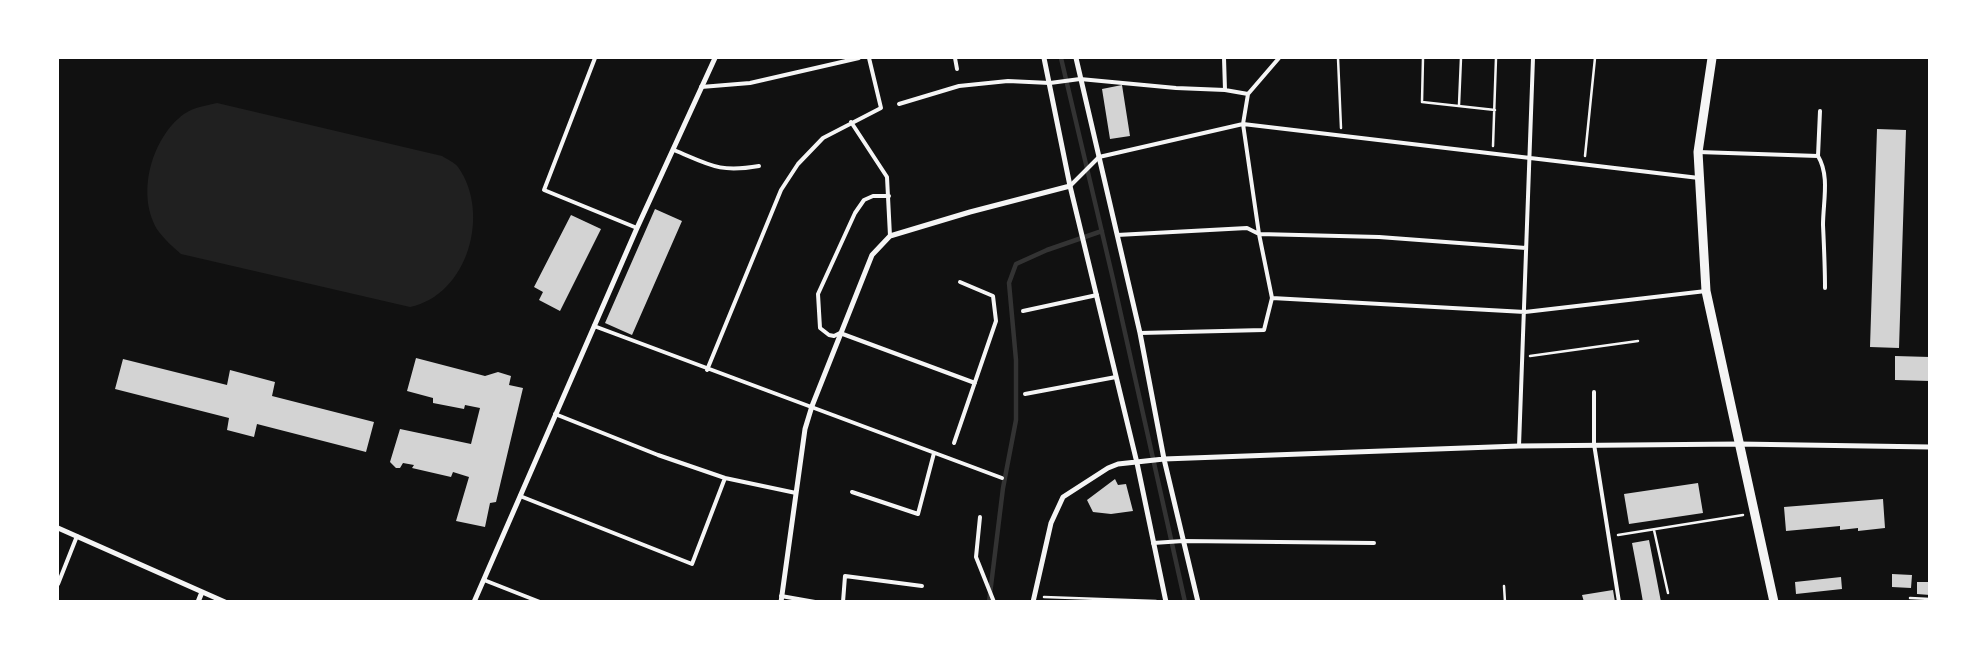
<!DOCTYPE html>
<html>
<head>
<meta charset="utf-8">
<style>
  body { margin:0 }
  #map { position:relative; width:1987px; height:659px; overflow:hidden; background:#111; font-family:Lato,sans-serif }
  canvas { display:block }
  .frame { position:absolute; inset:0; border:59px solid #fff; pointer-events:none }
</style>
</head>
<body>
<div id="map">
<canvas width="1987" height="659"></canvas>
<div class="frame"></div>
</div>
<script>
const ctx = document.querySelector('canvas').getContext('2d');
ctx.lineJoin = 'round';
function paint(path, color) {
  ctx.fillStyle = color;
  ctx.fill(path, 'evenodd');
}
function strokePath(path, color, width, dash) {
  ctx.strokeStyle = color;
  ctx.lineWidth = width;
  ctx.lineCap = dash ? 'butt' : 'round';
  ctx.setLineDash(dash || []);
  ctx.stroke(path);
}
paint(new Path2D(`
  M217,103L442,156C447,159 455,163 458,167C491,213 468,295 410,307L181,254C173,247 165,240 159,232C135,197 151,138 184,114C194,107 205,106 217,103Z`), '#202020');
strokePath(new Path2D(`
  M1061,58L1113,279L1185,602
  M989,602L1003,488L1016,420V360L1009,283L1016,264L1047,250L1102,231`), '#333', 4.5);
paint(new Path2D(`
  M1122,85L1130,136L1110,139L1102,89Z
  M1877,129L1906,130L1899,348L1870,347Z
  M655,209L682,221L632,335L605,323Z
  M571,215L601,229L560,311L539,300L543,292L534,287Z
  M1895,356L1930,357V381L1895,380Z
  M416,358L485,376L498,372L511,376L509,385L523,388L496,502L490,503L485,527L456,521L469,477L453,472L451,477L412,468L414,465L403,463L400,468H396L390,462L400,429L471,444L480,408L465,405L464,409L433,403V398L407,391Z
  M123,359L227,385L230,370L275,382L272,396L374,422L366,452L257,424L254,437L227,430L229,418L115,389Z
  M1115,479L1118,485L1126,484L1133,511L1111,514L1093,512L1087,500Z
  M1698,483L1703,513L1629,524L1624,494Z
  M1883,499L1885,528L1858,531V528L1840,530V526L1786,531L1784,507Z
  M1649,540L1657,581L1661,602H1643L1640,585L1632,543Z
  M1892,574L1912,575L1911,588L1892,587Z
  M1841,577L1842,589L1796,594L1795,582Z
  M1917,582H1930V595L1917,594Z
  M1613,590L1615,602H1584L1582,595Z`), '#d3d3d3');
strokePath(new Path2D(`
  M1338,58L1341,128
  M1423,58L1422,102L1495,110
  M1459,105L1461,58
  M1493,146L1496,58
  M1585,156L1595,58
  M1530,356L1638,341
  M1654,530L1668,593
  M1618,535L1743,515
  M1504,586L1505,602
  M1044,597L1156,601
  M1910,598L1930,599`), '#f5f5f5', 2.5);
strokePath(new Path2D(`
  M595,58L544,190L637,228
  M955,58L957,69
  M1224,58L1225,90
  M701,87L750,83L859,58
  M899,104L959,86L1008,81L1050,83L1080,79L1176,88L1225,90L1248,94
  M851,122L887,177L890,236
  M674,150C710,165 719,173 759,166
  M1698,152L1818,156L1820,111
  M1818,156C1830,176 1823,202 1823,225C1824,246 1825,267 1825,288
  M1070,186L1099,157L1243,124L1699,178
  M889,196H873L864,200L855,213L818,294L820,328L829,335L834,336L840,333L975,383
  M1117,235L1247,228L1259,234L1379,237L1526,248
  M1272,298L1525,312L1706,291
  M1023,311L1097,295
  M594,326L1002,478
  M1140,333L1264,330L1272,298L1259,234L1243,124L1248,94L1279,58
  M707,370L781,190L798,164L823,138L881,108L869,58
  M1594,392V444L1619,602
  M1025,394L1116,377
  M555,414L658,455L725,478L796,493
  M954,443L996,321L993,296L960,282
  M1519,446L1533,58
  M852,492L918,514L934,453
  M520,496L692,564L725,478
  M980,517L976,557L994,602
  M1153,543L1183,541L1374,543
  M484,580L540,602
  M58,584L77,536
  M781,596L815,602
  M843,602L845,576L922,586`), '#f5f5f5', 4);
strokePath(new Path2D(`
  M1044,58L1070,186L1137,463L1166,602
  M1076,58L1140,333L1164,459L1198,602
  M58,528L225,602
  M198,602L202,592
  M474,602L637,228L715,58
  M781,602L805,429L812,406L872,255L890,236L970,212L1070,186
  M1033,602L1051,523L1063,497L1108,468L1118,464L1164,459L1519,446L1739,444L1930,447`), '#f5f5f5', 5);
strokePath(new Path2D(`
  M1712,58L1698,152L1706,291L1774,602`), '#f5f5f5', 9);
</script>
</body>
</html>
